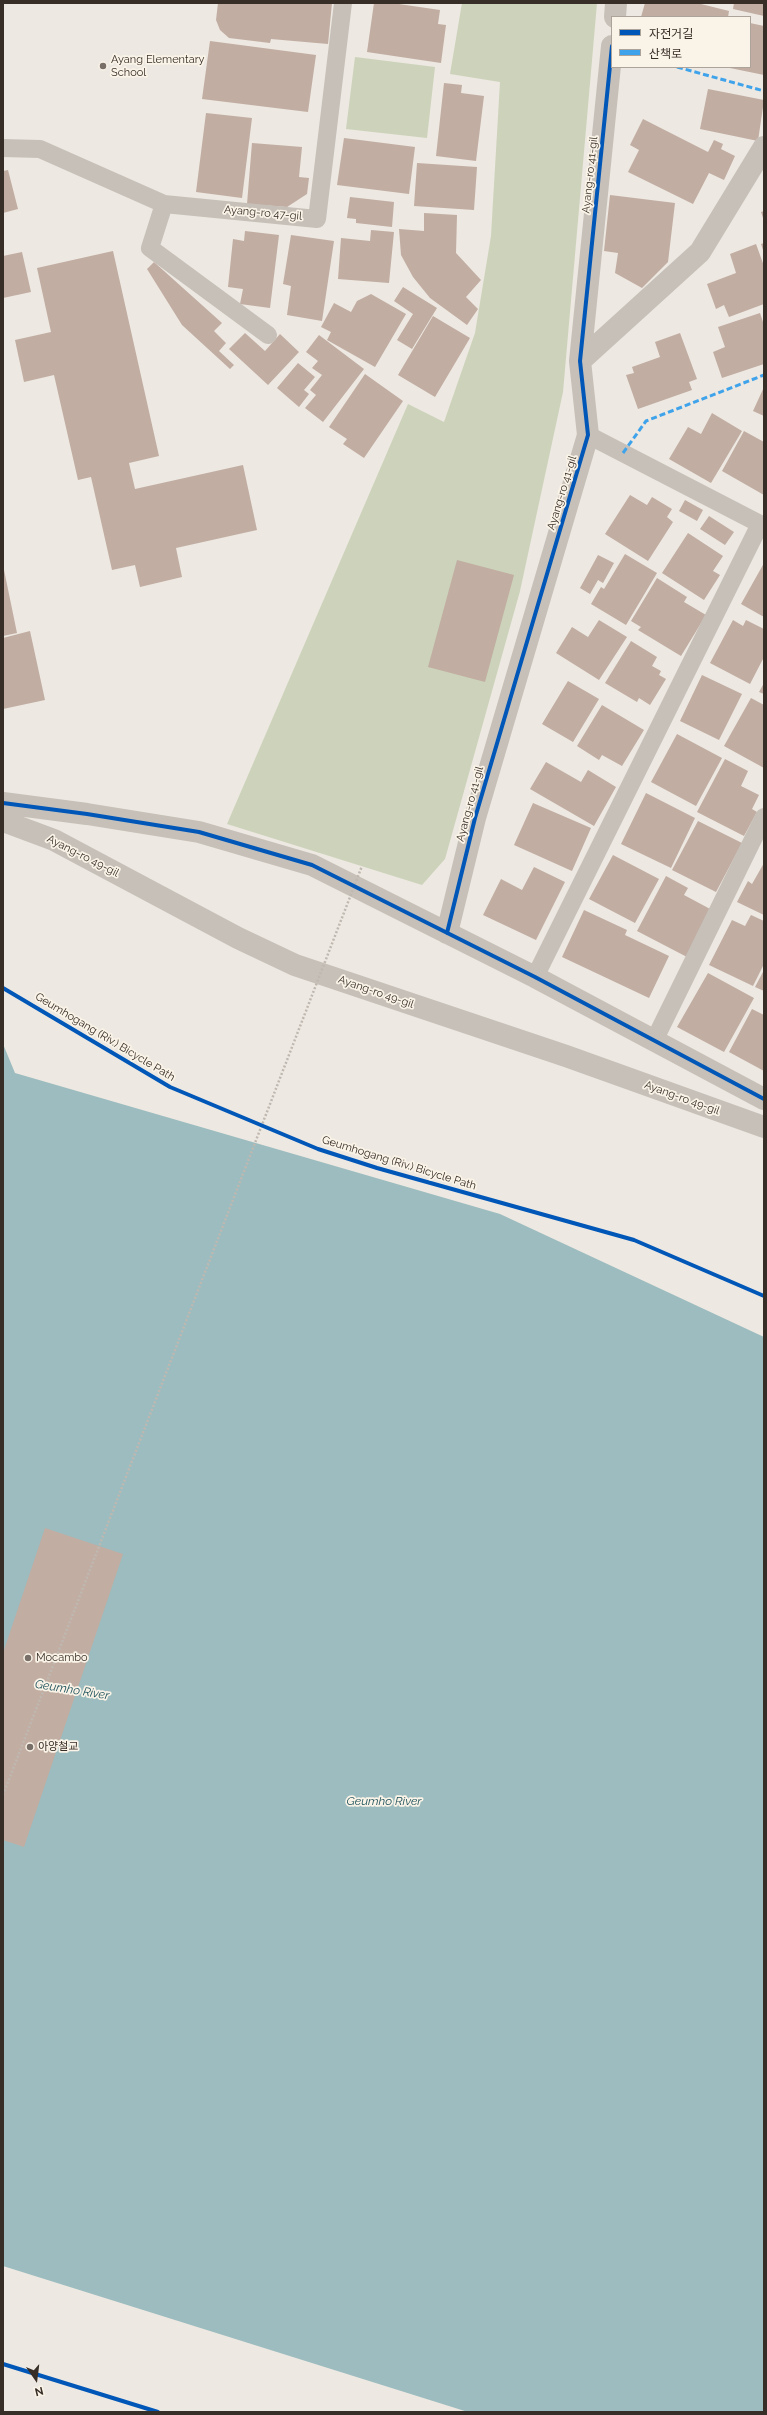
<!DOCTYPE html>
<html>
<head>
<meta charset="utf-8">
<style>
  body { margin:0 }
  #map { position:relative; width:767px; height:2415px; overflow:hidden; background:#ede8e1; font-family:Raleway,"Noto Sans KR",sans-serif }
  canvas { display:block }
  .frame { position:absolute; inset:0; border:4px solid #372e27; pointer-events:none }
  .legend { position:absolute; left:611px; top:16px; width:140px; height:52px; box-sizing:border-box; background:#faf3e7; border:1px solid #aca49a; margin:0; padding:5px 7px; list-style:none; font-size:12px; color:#372e27 }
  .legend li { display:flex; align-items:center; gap:8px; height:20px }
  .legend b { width:20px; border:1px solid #aca49a }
  .north { position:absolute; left:16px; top:2359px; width:40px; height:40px; -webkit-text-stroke:3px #faf3e7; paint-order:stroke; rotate:166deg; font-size:11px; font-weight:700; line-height:16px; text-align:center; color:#372e27 }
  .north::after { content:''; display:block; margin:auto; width:14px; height:18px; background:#372e27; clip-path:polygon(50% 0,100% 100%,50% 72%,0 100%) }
</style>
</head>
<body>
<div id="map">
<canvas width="767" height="2415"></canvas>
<div class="frame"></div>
<ul class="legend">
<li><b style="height:5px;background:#0057b8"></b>자전거길</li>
<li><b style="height:5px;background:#3fa3eb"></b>산책로</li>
</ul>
<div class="north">N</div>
</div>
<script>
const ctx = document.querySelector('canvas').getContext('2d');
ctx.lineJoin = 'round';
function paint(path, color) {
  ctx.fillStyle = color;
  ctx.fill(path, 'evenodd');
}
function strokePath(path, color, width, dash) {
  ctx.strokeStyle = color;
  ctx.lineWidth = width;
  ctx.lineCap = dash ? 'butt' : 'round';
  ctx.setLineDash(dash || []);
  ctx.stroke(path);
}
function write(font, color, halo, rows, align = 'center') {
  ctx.font = font + ' Raleway,"Noto Sans KR",sans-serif';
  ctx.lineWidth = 3.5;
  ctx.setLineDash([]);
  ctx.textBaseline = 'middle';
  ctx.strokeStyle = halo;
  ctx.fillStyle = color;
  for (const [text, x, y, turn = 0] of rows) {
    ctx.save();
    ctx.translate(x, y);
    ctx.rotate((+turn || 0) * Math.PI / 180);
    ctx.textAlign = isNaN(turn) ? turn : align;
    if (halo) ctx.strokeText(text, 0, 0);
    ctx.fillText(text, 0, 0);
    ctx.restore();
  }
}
paint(new Path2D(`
  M462,3H597L563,392L520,591L445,859L422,885L227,824L408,404L444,422L475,333L491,236L500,82L450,74Z
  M355,57L435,67L427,138L346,129Z`), '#ccd3ba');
paint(new Path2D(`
  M3,1044L15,1073L500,1214L764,1337V2412H468L3,2266Z`), '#9cbcbf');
paint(new Path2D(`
  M218,3H332L328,44L271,39L270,43L229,38L220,30L216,20Z
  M374,3H392L440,10L438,24L446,25L441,63L367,52Z
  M645,3H697L729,11L728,17H641Z
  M734,3H764V16L733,9Z
  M750,23L764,26V75L730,68L750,67Z
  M210,41L316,55L308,112L202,99Z
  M444,83L462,85L461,93L484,96L476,161L436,156Z
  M708,89L764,100L758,141L700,129Z
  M206,113L252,118L242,198L196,192Z
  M643,119L708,152L714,140L723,144L721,149L735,156L724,180L709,173L693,204L628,172L639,150L630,145Z
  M344,138L415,147L409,194L337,185Z
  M252,143L302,147L299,177L309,178L307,194L287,207L247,204Z
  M417,163L477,167L474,210L414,206Z
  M8,170L18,209L3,213V171Z
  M610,195L675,203L668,262L642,288L615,273L618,253L604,251Z
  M350,197L394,202L392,227L356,223V219L347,218Z
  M764,211V221L761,212Z
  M424,213L457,215L456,253L481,280L466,297L478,309L467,325L430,298L413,277L401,255L399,229L424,231Z
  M371,230L394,232L389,283L338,279L341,238L370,241Z
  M245,231L279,235L270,308L240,304L243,289L228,287L233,239L244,241Z
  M291,235L334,241L322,321L287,315L291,286L283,284Z
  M764,243V253L761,244Z
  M756,244L764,266V304L729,317L724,305L716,309L707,284L736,273L730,254Z
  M113,251L159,456L129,463L135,489L243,465L257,530L176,548L182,577L140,587L135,565L112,570L91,477L78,480L54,375L24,382L15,340L51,332L37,268Z
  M22,252L31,292L3,298V256Z
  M154,262L222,323L214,331L226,343L219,351L234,365L230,369L182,325L147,269Z
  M403,287L437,308L412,349L397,340L413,314L394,301Z
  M371,294L406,314L375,367L327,340L331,332L321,327L334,303L351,312L357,301Z
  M760,313L764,325V364L722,378L713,352L725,347L718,327Z
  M433,316L470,338L435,397L398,375Z
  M245,333L265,351L280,334L299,352L268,385L229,349Z
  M680,333L697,379L689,382L692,390L638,409L626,375L634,373L632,367L660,357L655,342Z
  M319,335L364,369L323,422L305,408L316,395L310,390L322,375L312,368L318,361L306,352Z
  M298,363L315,377L304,390L309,394L299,407L277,388Z
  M365,374L403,401L364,458L343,444L347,439L329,427Z
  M764,387V416L753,411Z
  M712,413L742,431L711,483L669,459L688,427L701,434Z
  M744,431L764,442V495L722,471Z
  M630,495L647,505L652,497L672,509L667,517L673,522L648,561L605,534Z
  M685,500L703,510L697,521L679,511Z
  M709,516L734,532L725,545L700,529Z
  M688,533L723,556L713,571L720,575L704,600L662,573Z
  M625,554L657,573L626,625L591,604L601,587L604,589Z
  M598,555L614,563L603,583L598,580L590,594L580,588Z
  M457,560L514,575L485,682L428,667Z
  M764,563V617L741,604Z
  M3,565L17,633L3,636Z
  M657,578L687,597L684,602L706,615L681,656L638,630L641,627L631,621Z
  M599,620L627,637L599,680L556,653L572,627L588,637Z
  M733,620L743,626L746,620L764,629V657L750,684L710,663Z
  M30,631L45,700L3,709V638Z
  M631,641L657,657L652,666L661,671L659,675L666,679L650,705L639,698L637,702L605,683Z
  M702,675L742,694L719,740L680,721Z
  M568,681L599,699L573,742L542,724Z
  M764,683V694L759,692Z
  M751,698L764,705V768L724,746Z
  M602,705L644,730L622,766L602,755L599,760L577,746Z
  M677,734L722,758L696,806L651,782Z
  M725,759L748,771L741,786L759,795L752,809L757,812L744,836L697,812Z
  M546,762L581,782L588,770L616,787L594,826L530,789Z
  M646,793L695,818L671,868L621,844Z
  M533,803L591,828L572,871L514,845Z
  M698,821L742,843L716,892L672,870Z
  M613,855L659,879L635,923L589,899Z
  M764,863V915L737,902L748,881L752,884Z
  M534,867L565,882L536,940L483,915L501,879L522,890Z
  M666,876L688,888L684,895L712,910L687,957L637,931Z
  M584,910L627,930L625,935L669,956L649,998L562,957Z
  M751,915L764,921V964L753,986L709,965L732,920L745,926Z
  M764,970V991L755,987Z
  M708,973L754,998L724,1052L677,1027Z
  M752,1009L764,1015V1071L729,1052Z
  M45,1528L123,1554L24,1847L3,1840V1653Z`), '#c1ada2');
strokePath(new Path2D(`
  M3,148L40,149L164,204L317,219L343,3
  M164,204L150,248L268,335
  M588,435L764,526
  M535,977L760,524
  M654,1041L764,817`), '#c6c0b9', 18);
strokePath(new Path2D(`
  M615,17L616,3
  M580,361L700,252L764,147
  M3,803L87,814L199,832L312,865L535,977L764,1099
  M3,821L54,840L238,938L295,965L566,1056L764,1127
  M447,933L475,818L588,435L580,361L612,46`), '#c6c0b9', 22);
strokePath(new Path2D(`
  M3,1795L362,866`), '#bfb8b1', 2.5, [2, 2]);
strokePath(new Path2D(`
  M677,67L764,91
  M623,453L646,421L764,375`), '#3fa3eb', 3, [6, 3]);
strokePath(new Path2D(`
  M3,803L87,814L199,832L312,865L535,977L764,1099
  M447,933L475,818L588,435L580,361L612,46
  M3,988L170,1087L318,1149L377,1168L634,1240L764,1296
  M3,2364L158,2412`), '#0057b8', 4);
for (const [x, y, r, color] of [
  [103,66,4,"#776f68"],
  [28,1658,4,"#776f68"],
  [30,1747,4,"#776f68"]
]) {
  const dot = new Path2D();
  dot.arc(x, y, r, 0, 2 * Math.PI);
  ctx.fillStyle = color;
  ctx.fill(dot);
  strokePath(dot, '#faf3e7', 1.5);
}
write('11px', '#372e27', '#faf3e7', [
  ["Ayang Elementary",111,60],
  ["School",111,73],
  ["Mocambo",36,1658],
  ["아양철교",38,1747]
], 'left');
write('11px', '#372e27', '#faf3e7', [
  ["Ayang-ro 41-gil",590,175,-84],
  ["Ayang-ro 47-gil",263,213,5],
  ["Ayang-ro 41-gil",562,493,-73],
  ["Ayang-ro 41-gil",470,804,-75],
  ["Ayang-ro 49-gil",83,856,27],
  ["Ayang-ro 49-gil",376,992,19],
  ["Geumhogang (Riv.) Bicycle Path",105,1037,31],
  ["Ayang-ro 49-gil",682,1098,20],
  ["Geumhogang (Riv.) Bicycle Path",399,1163,17]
]);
write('italic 12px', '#1b505a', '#faf3e7', [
  ["Geumho River",72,1690,9],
  ["Geumho River",384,1801]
]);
</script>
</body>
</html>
